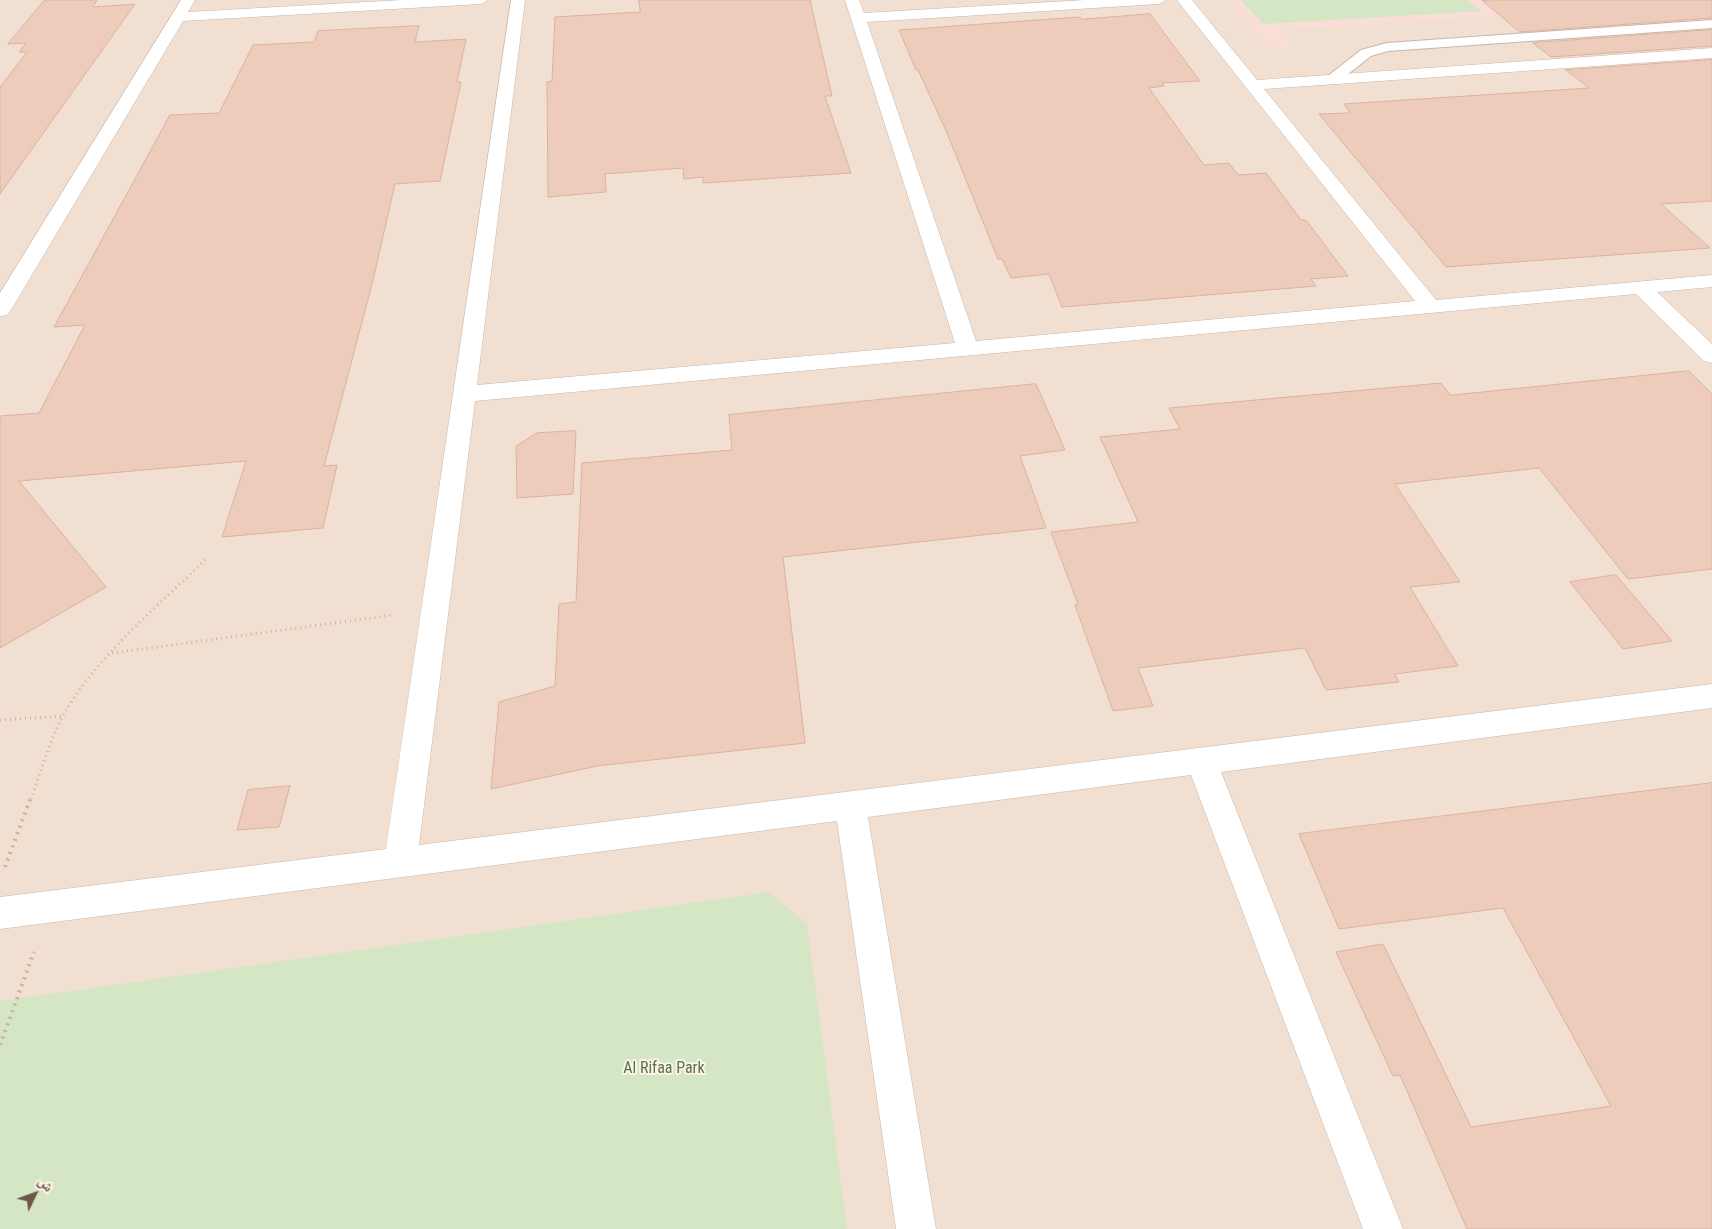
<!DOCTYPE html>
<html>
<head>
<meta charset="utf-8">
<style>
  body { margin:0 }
  #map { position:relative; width:1712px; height:1229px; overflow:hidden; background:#faefe2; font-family:"Roboto Condensed","Noto Naskh Arabic",sans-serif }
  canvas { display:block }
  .north { position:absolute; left:10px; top:1169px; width:50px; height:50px; -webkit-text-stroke:4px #fdf3e8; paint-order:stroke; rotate:48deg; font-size:14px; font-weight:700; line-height:20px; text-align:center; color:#6f554b }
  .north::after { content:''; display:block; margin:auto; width:18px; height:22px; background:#6f554b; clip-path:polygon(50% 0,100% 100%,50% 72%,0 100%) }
</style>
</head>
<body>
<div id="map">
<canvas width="1712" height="1229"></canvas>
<div class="north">ش</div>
</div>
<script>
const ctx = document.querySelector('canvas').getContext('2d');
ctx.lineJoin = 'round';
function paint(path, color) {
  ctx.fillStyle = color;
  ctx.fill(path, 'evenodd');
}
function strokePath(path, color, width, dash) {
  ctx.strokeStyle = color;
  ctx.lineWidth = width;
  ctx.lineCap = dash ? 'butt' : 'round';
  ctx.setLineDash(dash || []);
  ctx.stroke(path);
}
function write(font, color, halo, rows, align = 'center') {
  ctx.font = font + ' "Roboto Condensed",sans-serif';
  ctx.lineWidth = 4;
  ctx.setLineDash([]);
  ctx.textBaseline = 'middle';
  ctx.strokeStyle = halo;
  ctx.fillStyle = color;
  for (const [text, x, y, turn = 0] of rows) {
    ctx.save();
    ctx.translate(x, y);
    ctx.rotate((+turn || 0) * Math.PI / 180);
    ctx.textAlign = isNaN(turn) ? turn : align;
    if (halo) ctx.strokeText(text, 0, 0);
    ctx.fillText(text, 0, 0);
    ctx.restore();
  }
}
paint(new Path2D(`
  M0,0H1712V1229H0Z`), '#f1e0d2');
paint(new Path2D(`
  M1229,0H1241L1263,24L1480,11L1467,0L1712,2L1280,30L1295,48L1271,47Z`), '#f9ded7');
paint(new Path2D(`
  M1241,0H1467L1481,11L1263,24Z
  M769,892L807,924L847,1229H0V1001Z`), '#d4e6c3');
const building = new Path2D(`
  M45,0H97L93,7L135,4L0,194V87L27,52H19L26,43L8,44Z
  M639,0H810L832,96H825L851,173L703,183V177L684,179L683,168L605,174L606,192L548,197L547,82L552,81L555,17L640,12Z
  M1482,0H1712V18L1520,32Z
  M1150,14L1200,81L1162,83L1164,86L1149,88L1204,165L1229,163L1238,175L1266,173L1301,220H1306L1348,276L1311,279L1316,286L1062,307L1049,274L1011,278L1002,259H998L947,133L918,70H916L899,30L1080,17L1082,19Z
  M419,26L415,42L466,39L457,82H461L440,181L395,184L373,280L324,466L337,465L323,528L222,537L246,461L19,481L106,587L0,648V416L39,413L85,325L54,327L170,115L219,113L253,45L314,42L318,31Z
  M1712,30V46L1551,57L1533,43Z
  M1712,60V201L1661,204L1710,248L1446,267L1319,114L1350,113L1344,104L1589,88L1566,70Z
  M1689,371L1712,394V569L1628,579L1539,468L1395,484L1460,582L1410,587L1458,666L1395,674L1399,682L1326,690L1305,648L1138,668L1153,706L1113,711L1075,605L1078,604L1051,532L1138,522L1100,437L1180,429L1169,408L1441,383L1450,395Z
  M1036,384L1065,450L1020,456L1046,528L783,557L805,743L597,766L491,789L499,702L555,686L559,604L576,602L582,463L732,450L729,415Z
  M576,431L573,494L517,498L516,446L537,433Z
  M1616,575L1672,641L1623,649L1570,582Z
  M1712,783V1229H1467L1400,1075L1393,1076L1336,952L1383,944L1471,1127L1611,1106L1503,908L1339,929L1299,834Z
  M290,786L279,827L237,830L248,790Z`);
paint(building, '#edccbc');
strokePath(building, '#deb19e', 1);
const service = new Path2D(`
  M1712,20V28L1388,51L1371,56L1338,82L1332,84L1324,79L1361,50L1387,43Z`);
const minor = new Path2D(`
  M181,0H195L188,12L402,0H488L481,4L183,21L11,310L7,315L0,316V293Z
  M511,0H525L477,385L955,343L845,0H859L864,13L1085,0H1166L1159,4L867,22L976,341L1415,301L1177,0H1192L1257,80L1712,48V58L1264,89L1436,300L1712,275V287L1657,292L1712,344V363L1704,361L1636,294L475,401L419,845L1712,684V708L1221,772L1403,1229H1363L1191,775L868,817L936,1229H896L837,821L0,929V897L386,849Z`);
strokePath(service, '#c9b6aa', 2);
strokePath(minor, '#c9b6aa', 1);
strokePath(new Path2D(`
  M112,653L393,615
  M0,720L63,716
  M31,799C43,766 52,730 72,701C108,646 162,603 208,557`), '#d1afa0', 3, [1, 4]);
strokePath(new Path2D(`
  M5,867L31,797
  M0,1045L34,952`), '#d1afa0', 4, [2, 5]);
paint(service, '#fff');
paint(minor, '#fff');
write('16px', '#567444', '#fdf3e8', [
  ["Al Rifaa Park",664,1069]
]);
</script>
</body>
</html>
